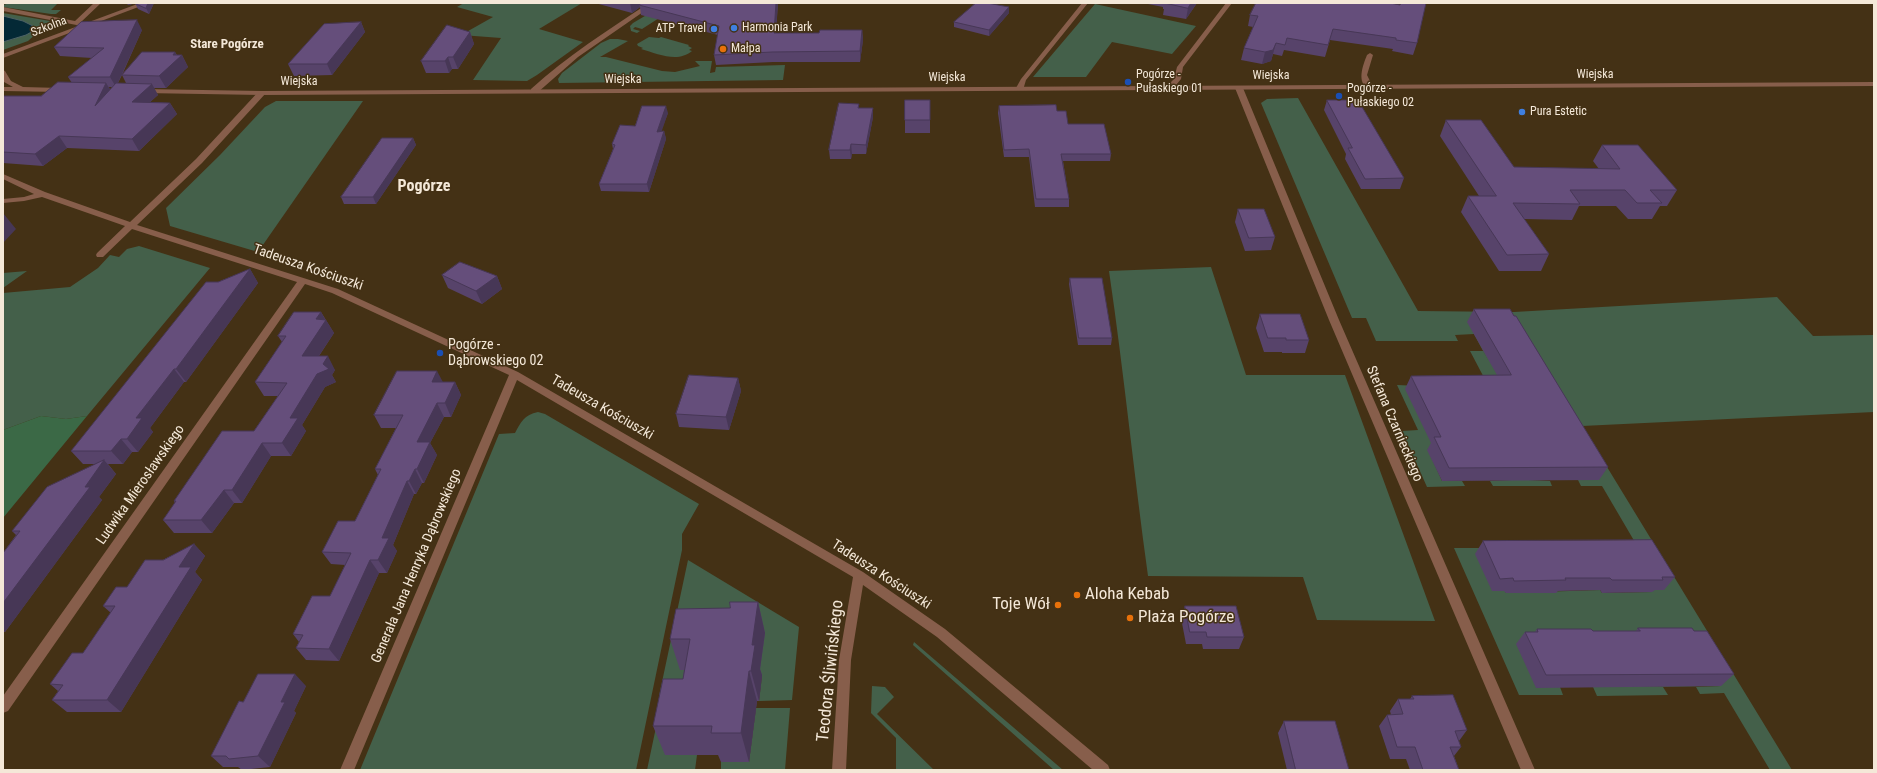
<!DOCTYPE html>
<html>
<head>
<meta charset="utf-8">
<style>
  body { margin:0 }
  #map { position:relative; width:1877px; height:773px; overflow:hidden; background:#443115; font-family:"Roboto Condensed",sans-serif }
  canvas { display:block }
  .frame { position:absolute; inset:0; border:4px solid #f4e8d8; pointer-events:none }
</style>
</head>
<body>
<div id="map">
<canvas width="1877" height="773"></canvas>
<div class="frame"></div>
</div>
<script>
const ctx = document.querySelector('canvas').getContext('2d');
ctx.lineJoin = 'round';
function paint(path, color) {
  ctx.fillStyle = color;
  ctx.fill(path, 'evenodd');
}
function strokePath(path, color, width, dash) {
  ctx.strokeStyle = color;
  ctx.lineWidth = width;
  ctx.lineCap = dash ? 'butt' : 'round';
  ctx.setLineDash(dash || []);
  ctx.stroke(path);
}
function write(font, color, halo, rows, align = 'center') {
  ctx.font = font + ' "Roboto Condensed",sans-serif';
  ctx.lineWidth = 3;
  ctx.setLineDash([]);
  ctx.textBaseline = 'middle';
  ctx.strokeStyle = halo;
  ctx.fillStyle = color;
  for (const [text, x, y, turn = 0] of rows) {
    ctx.save();
    ctx.translate(x, y);
    ctx.rotate((+turn || 0) * Math.PI / 180);
    ctx.textAlign = isNaN(turn) ? turn : align;
    if (halo) ctx.strokeText(text, 0, 0);
    ctx.fillText(text, 0, 0);
    ctx.restore();
  }
}
paint(new Path2D(`
  M10,3H58L51,10H61L56,14H51L3,7V5Z
  M464,3H582L539,29L583,42L537,75L527,81L473,80L501,38L461,35L493,17L457,7Z
  M678,3L681,4L642,29L635,27L633,29L640,31L637,33L631,31L630,26L633,23L665,4Z
  M1095,4L1196,26L1172,54L1112,42L1086,77H1033Z
  M3,13L50,21L28,41L3,50V42L14,39L33,26L23,21L3,16Z
  M649,37L659,38L661,37L689,45L688,46L692,48L689,50L692,51C678,63 658,54 641,49L643,48L638,46L637,44Z
  M610,39H618L628,41L600,57H606L662,71L675,72L700,66L695,61H712L710,73L715,72L716,67L785,65L783,80L559,83L558,79L562,73L601,43Z
  M1298,98L1418,311L1514,312L1777,297L1813,336L1874,335V412L1582,426L1792,770H1770L1724,693L1700,694L1696,687L1721,686L1639,687H1663L1668,695L1597,696L1593,687H1618H1536H1560L1563,695H1519L1454,548H1494L1506,593L1600,590L1602,593L1652,592L1651,590H1663L1602,486H1581L1578,480H1598H1529L1550,481L1552,486H1493L1490,481L1511,480L1428,450L1442,481H1462L1465,486L1427,487L1402,431L1418,430L1397,385L1490,389L1470,351H1483L1490,364L1474,334L1455,335L1458,341H1376L1366,318H1352L1261,103L1267,99Z
  M276,101H363L258,252L170,226L166,208L220,155L265,107Z
  M139,246L210,268L87,416L66,419L41,416L3,430V293L70,287L98,268L110,255L119,257L127,249Z
  M1211,267L1246,375H1345L1435,621L1317,620L1303,577L1148,576C1134,475 1124,373 1109,271Z
  M27,271L3,288V273Z
  M538,412L545,414L699,504L682,534V550L636,770H360L499,434L515,433C521,422 524,415 538,412Z
  M688,560L799,627L792,700L759,701L762,676L699,670L695,696H659Z
  M914,642L1063,770H1054L913,645Z
  M872,686L885,687L894,697L877,714L934,770H896V738L871,713Z
  M756,708H790L785,770H721V762H749Z
  M659,713L666,755H697L695,770H647Z`), '#44604a');
paint(new Path2D(`
  M41,416L66,419L87,416L3,518V430Z`), '#3b6946');
const water = new Path2D(`
  M3,16L23,21L33,26L35,30L26,35L3,42Z`);
paint(water, '#042936');
strokePath(water, '#4c6267', 1);
paint(new Path2D(`
  M94,3H101L81,22L89,24V26L87,27L3,11V7L75,21Z
  M649,3H656L578,57L537,93H531V89C567,56 608,30 649,3Z
  M1082,3H1088L1026,80L1023,90H1017L1016,88L1021,79Z
  M1226,3H1232L1183,67L1181,79L1172,90H1166L1165,88L1174,79L1177,67Z
  M1370,53L1373,55L1367,75L1373,87L1369,89C1356,83 1363,65 1367,55Z
  M1236,86L1243,88L1339,320L1535,770H1521L1329,320L1235,88Z
  M259,91L266,93L202,163L137,225L338,289L518,372L863,572L945,629L1108,765L1110,770H1093L937,637L863,585L851,660L846,770H832L839,660L853,577L517,380L354,770H340L509,375L332,293L305,284L8,711L3,713V696L297,282L132,229L103,257H97L96,255L97,253L125,226L42,197L24,201L3,203V199L24,197L34,194L3,179V174L45,192L130,222L196,159Z`), '#875e4b');
paint(new Path2D(`
  M140,3H149L3,58V54Z
  M3,70L5,71L11,81L23,87L61,88L65,90L61,92L3,91V87H13L4,82Z
  M1874,82V86L262,95L143,93L139,91L143,89L262,91Z`), '#875e4b');
paint(new Path2D(`
  M124,3H154L149,14L138,9L135,3L129,5Z
  M595,3H778L776,33H819L862,30L863,40L860,62H773L716,65L714,55L718,35L641,15L640,7L632,13Z
  M1143,3H1197L1186,19L1163,15L1164,9H1163V7Z
  M1390,3L1417,43L1413,55L1392,51L1393,49L1330,40L1325,57L1284,50L1282,56L1273,54L1271,61L1262,64L1241,60L1244,48L1253,27L1248,26L1250,15Z
  M1009,13L989,36L954,27V22Z
  M361,22L365,32L332,75L294,76L288,64Z
  M142,30L122,75L175,52L177,55H182L188,67L166,88H154L158,95L150,102L170,103L177,114L139,151L67,148L43,166L3,163V96H41L72,83L68,77L92,58L60,56L54,47ZM122,75L126,83H118ZM109,87H113L110,90Z
  M470,32L474,44L458,69H452L449,73H426L421,61Z
  M930,100V133H905V120Z
  M1327,100L1404,178L1400,189H1361L1345,159L1346,154L1324,110Z
  M859,104V108H873V117L866,154H852L851,159H830L829,150Z
  M999,106L1057,111L1068,124L1111,154L1110,161H1063L1069,199V207H1035L1029,157H1004L998,113Z
  M668,113L661,131H664L666,139L649,192L601,191L599,184L613,149L612,144L635,126Z
  M1446,120L1514,167L1599,169L1593,161L1602,145L1677,190L1667,206H1660L1652,219H1628L1616,206H1579L1572,220L1524,219L1549,254L1541,271H1499L1461,212L1468,196H1479L1440,136Z
  M413,138L416,145L376,204H344L341,197Z
  M1238,209L1275,237L1271,250L1245,251L1235,222Z
  M250,269L258,283L186,382H184L150,428L153,432L138,452H132L123,464H108L116,474L99,497L102,500L5,632H3V553L16,535L12,531L96,464H83L71,451L218,282Z
  M442,275L497,276L502,289L482,304L448,288Z
  M1070,278L1112,338L1111,345H1078L1069,284Z
  M1474,309L1608,467L1599,480L1442,481L1427,450L1431,443L1405,389L1411,376L1497,375L1467,322Z
  M321,312L334,333L319,356L335,370L332,375L336,382L325,387L302,425L306,431L291,456H271L242,503H234L212,533H174L163,520L175,503L174,501L254,431L278,396H264L255,382L282,342L278,336Z
  M1260,314L1309,340L1305,353H1282V352H1264L1256,328Z
  M738,378L741,391L729,430L679,427L676,414Z
  M442,382H455L461,395L451,417H444L430,443L437,455L424,483H422L416,494H414L393,545L397,551L387,573H379L339,661L306,660L296,648L299,642L293,634L330,596L345,565L331,564L322,552L355,521L378,475L375,469L396,428H381L374,415Z
  M1483,541L1675,577L1664,590H1655L1652,592L1602,593L1600,590L1558,591L1556,593H1506L1504,591H1492L1475,554Z
  M194,544L205,556L195,572L202,580L121,712H67L52,700L58,691L50,684L83,653L111,613L103,606L163,560Z
  M758,602L765,633L760,669L762,675L759,701H757L749,762H721L718,755H665L653,726L683,679L684,670H680L670,639L730,608Z
  M1185,606L1244,637L1239,649H1203L1202,644H1186L1181,618Z
  M1638,628L1694,631L1734,674L1721,686L1536,688L1516,644L1525,632H1535L1537,629L1593,631H1636Z
  M306,686L294,711L296,713L270,767L242,770L238,767H223L211,756L243,702Z
  M1412,696L1467,730L1459,741L1461,747L1454,756L1459,770H1410L1406,759H1390L1379,726L1387,715H1391L1390,711L1398,699H1410Z
  M1284,721L1349,770H1287L1278,733Z`), '#57436a');
paint(new Path2D(`
  M128,3H136L129,5Z
  M148,3H154L149,14L146,8Z
  M630,3H646L639,5L640,7L632,13Z
  M776,3H778L775,43L774,33Z
  M1191,3H1197L1186,19L1188,8Z
  M1009,7V13L989,36V30Z
  M137,20L142,30L116,87L110,77Z
  M361,22L365,32L332,75L327,64Z
  M862,30L863,40L860,62V51Z
  M470,32L474,44L458,69L453,57Z
  M1276,43L1271,61L1262,64L1265,52Z
  M175,52L178,58L182,55L188,67L166,88L159,76Z
  M448,57L452,69L449,73L445,61Z
  M106,83L113,94L95,106Z
  M152,84L158,95L138,113L132,102Z
  M170,103L177,114L139,151L132,139Z
  M666,106L668,113L659,139L657,132Z
  M873,108V117L866,154V145Z
  M664,131L666,139L649,192L647,184Z
  M59,136L67,148L43,166L35,154Z
  M413,138L416,145L376,204L373,197Z
  M851,144L852,154L851,159L850,150Z
  M3,213L16,229L3,243Z
  M250,269L258,283L186,382L176,369Z
  M497,276L502,289L482,304L476,291Z
  M321,312L326,321V320L334,333L310,369L302,356L316,319Z
  M328,356L335,370L332,375L336,382L325,387L302,425L306,431L291,456L282,443L290,418Z
  M174,369L184,382L150,428L153,432L138,452L127,439L136,418Z
  M437,371L444,384L432,382Z
  M738,378L741,391L729,430L726,417Z
  M455,382L461,395L451,417L445,403Z
  M437,403L444,417L430,443L437,455L424,483L417,469V442Z
  M121,439L132,452L123,464L111,451Z
  M262,443L271,456L242,503L232,490Z
  M104,460L116,474L99,497L102,500L5,632L3,631V603L85,487Z
  M415,469L422,483L416,494L409,481Z
  M407,481L414,494L393,545L397,551L387,573L378,560L382,538Z
  M224,490L234,503L212,533L201,520Z
  M194,544L205,556L195,572L202,580L121,712L107,700L179,567Z
  M370,560L379,573L339,661L329,649Z
  M758,602L765,633L760,669L762,675L759,701L751,671L752,645Z
  M749,671L757,701L749,762L741,733Z
  M295,674L306,686L294,711L296,713L270,767L258,756L281,702Z`), '#473756');
const building = new Path2D(`
  M134,3H148L146,8Z
  M642,3H776L774,33H819L820,30H862L860,51L772,52L714,55L719,26L639,5Z
  M976,3H987L1009,7L989,30L954,22Z
  M1165,3H1191L1188,8Z
  M1256,3H1390L1400,5L1401,3H1426L1417,43L1396,40V38L1333,29L1328,45L1287,38L1285,45L1276,43L1273,50L1265,52L1244,48L1258,16L1250,15Z
  M137,20L110,77H68L104,48L54,47L81,22Z
  M361,22L327,64H288L324,24Z
  M447,25L470,32L453,57H448L445,61H421Z
  M142,52H175L173,55H182L159,76L122,75Z
  M58,82L106,83L95,106L116,83L152,84L132,102L170,103L132,139L59,136L35,154L3,152V96H41Z
  M905,100H930V120H905Z
  M1327,100H1358L1404,178L1365,179L1348,148H1352Z
  M839,103L859,104L858,108H873L866,145L851,144L850,150H829Z
  M1056,105L1057,111H1066L1068,124H1104L1111,154H1061L1069,199H1036L1029,149L1004,150L999,106Z
  M642,106H666L657,132L664,131L647,184H599L615,145L612,144L620,125L635,126Z
  M1446,120H1481L1514,167L1620,169L1602,145H1638L1677,190H1650L1662,203H1637L1625,190H1570L1580,204L1513,203L1549,254L1507,255L1468,196H1496Z
  M382,138H413L373,197H341Z
  M1238,209H1264L1275,237L1249,238Z
  M460,262L497,276L476,291L442,275Z
  M250,269L176,369H174L136,418H142L127,439H121L111,451H71L206,282H218Z
  M1070,278H1102L1112,338H1079Z
  M1474,309H1510L1514,316H1516L1608,467L1449,468L1434,437H1441L1411,376L1511,375Z
  M294,312H321L316,319L326,320L302,356H328L323,364L329,369L317,374L290,418H298L282,443H262L232,490H224L201,520H163L176,501H174L222,431H254L287,383L255,382L286,336H278Z
  M1260,314H1300L1309,340H1286V338H1268Z
  M397,371H437L432,382H455L445,403H437L417,442H430L417,469H415L409,481H407L382,538H389L378,560H370L329,649L296,648L303,635L293,634L312,596H330L351,553L322,552L338,521H355L381,469H375L403,415H374Z
  M689,375L738,378L726,417L676,414Z
  M104,460L85,487H90L3,603V553L20,531H12L47,487Z
  M1652,540L1675,577H1662L1663,580H1612L1610,578H1565L1566,580L1514,581L1513,578L1500,579L1483,541Z
  M194,544L179,567H191L107,700H52L63,685L50,684L72,653H83L115,606H103L116,587H127L145,560H163Z
  M730,602H758L752,645H755L751,671H749L741,733H711L712,726H653L663,679H683L690,639H670L676,609L730,608Z
  M1185,606H1236L1244,637H1207L1206,632H1190Z
  M1638,628H1692L1694,631H1707L1734,674L1546,675L1525,632H1538L1537,629H1591L1593,631H1640Z
  M258,674H295L281,702H285L258,756L229,759L226,756H211L239,701L243,702Z
  M1453,695L1467,730L1455,731L1461,747H1450L1459,770H1423L1415,747H1397L1387,715L1403,714L1398,699H1414L1412,696Z
  M1284,721H1335L1349,770H1296Z`);
paint(building, '#654e7b');
strokePath(building, '#473756', 1);
for (const [x, y, r, color] of [
  [734,28,4,"#3f7fe0"],
  [714,29,4,"#3f7fe0"],
  [723,49,4,"#e8710a"],
  [1128,82,4,"#1a4fb4"],
  [1339,96,4,"#1a4fb4"],
  [1522,112,4,"#3f7fe0"],
  [440,353,4,"#1a4fb4"],
  [1077,595,4,"#e8710a"],
  [1058,605,4,"#e8710a"],
  [1130,618,4,"#e8710a"]
]) {
  const dot = new Path2D();
  dot.arc(x, y, r, 0, 2 * Math.PI);
  ctx.fillStyle = color;
  ctx.fill(dot);
  strokePath(dot, '#443115', 1.5);
}
write('12px', '#f4e8d8', '#443115', [
  ["Szkolna",49,27,-21],
  ["Wiejska",1595,75],
  ["Wiejska",1271,76],
  ["Wiejska",947,78],
  ["Wiejska",623,80],
  ["Wiejska",299,82]
]);
write('12px', '#f4e8d8', '#443115', [
  ["Harmonia Park",742,28],
  ["ATP Travel",706,29,"right"],
  ["Małpa",731,49],
  ["Pogórze -",1136,75],
  ["Pułaskiego 01",1136,89],
  ["Pogórze -",1347,89],
  ["Pułaskiego 02",1347,103],
  ["Pura Estetic",1530,112]
], 'left');
write('bold 13px', '#f4e8d8', '#443115', [
  ["Stare Pogórze",227,45]
]);
write('14px', '#f4e8d8', '#443115', [
  ["Tadeusza Kościuszki",308,268,19],
  ["Tadeusza Kościuszki",602,408,30],
  ["Stefana Czarnieckiego",1394,424,67],
  ["Ludwika Mierosławskiego",141,485,-55],
  ["Generała Jana Henryka Dąbrowskiego",417,566,-67],
  ["Tadeusza Kościuszki",881,575,33]
]);
write('14px', '#f4e8d8', '#443115', [
  ["Pogórze -",448,345],
  ["Dąbrowskiego 02",448,361]
], 'left');
write('bold 16px', '#f4e8d8', '#443115', [
  ["Pogórze",424,187]
]);
write('17px', '#f4e8d8', '#443115', [
  ["Aloha Kebab",1085,595],
  ["Toje Wół",1050,605,"right"],
  ["Plaża Pogórze",1138,618]
], 'left');
write('17px', '#f4e8d8', '#443115', [
  ["Teodora Śliwińskiego",831,671,-84]
]);
</script>
</body>
</html>
